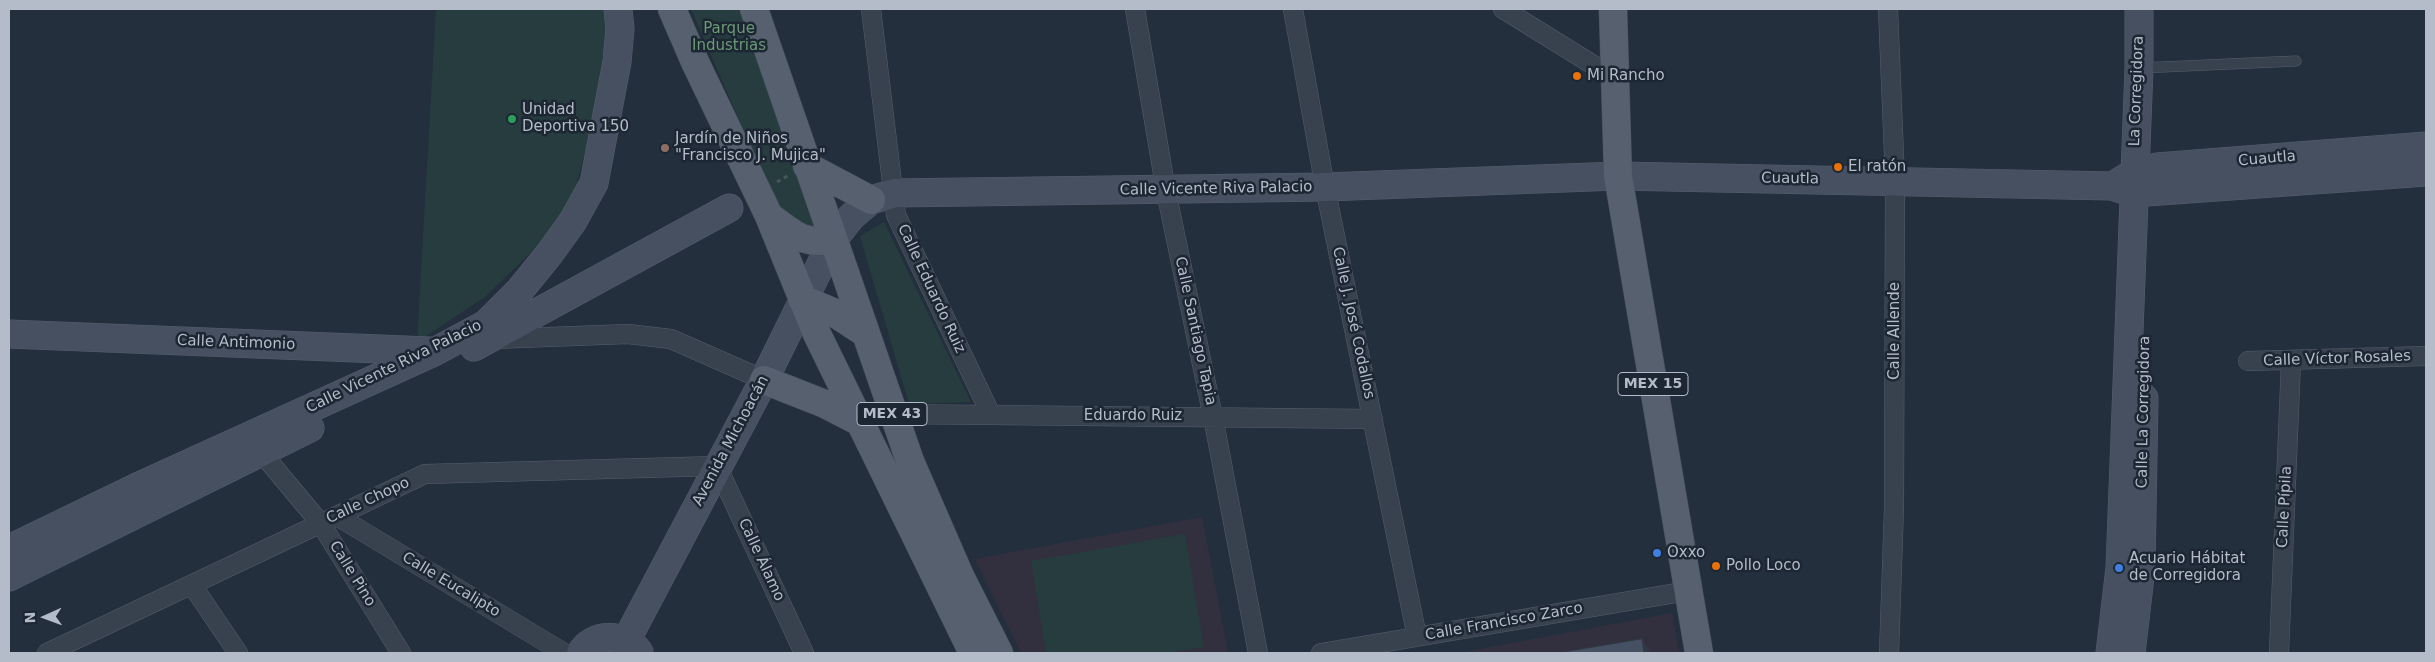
<!DOCTYPE html>
<html>
<head>
<meta charset="utf-8">
<style>
  body { margin:0 }
  #map { position:relative; width:2435px; height:662px; overflow:hidden; background:#242f3e; font-family:"DejaVu Sans",sans-serif }
  canvas { display:block }
  .frame { position:absolute; inset:0; border:10px solid #b4bcc9; pointer-events:none }
  .north { position:absolute; left:20px; top:592px; width:50px; height:50px; -webkit-text-stroke:4px #1d2633; paint-order:stroke; rotate:268deg; font-size:14px; font-weight:700; line-height:20px; text-align:center; color:#b4bcc9 }
  .north::after { content:''; display:block; margin:auto; width:18px; height:22px; background:#b4bcc9; clip-path:polygon(50% 0,100% 100%,50% 72%,0 100%) }
</style>
</head>
<body>
<div id="map">
<canvas width="2435" height="662"></canvas>
<div class="frame"></div>
<div class="north">N</div>
</div>
<script>
const ctx = document.querySelector('canvas').getContext('2d');
ctx.lineJoin = 'round';
function paint(path, color) {
  ctx.fillStyle = color;
  ctx.fill(path, 'evenodd');
}
function strokePath(path, color, width, dash) {
  ctx.strokeStyle = color;
  ctx.lineWidth = width;
  ctx.lineCap = dash ? 'butt' : 'round';
  ctx.setLineDash(dash || []);
  ctx.stroke(path);
}
function write(font, color, halo, rows, align = 'center') {
  ctx.font = font + ' "DejaVu Sans",sans-serif';
  ctx.lineWidth = 5;
  ctx.setLineDash([]);
  ctx.textBaseline = 'middle';
  ctx.strokeStyle = halo;
  ctx.fillStyle = color;
  for (const [text, x, y, turn = 0] of rows) {
    ctx.save();
    ctx.translate(x, y);
    ctx.rotate((+turn || 0) * Math.PI / 180);
    ctx.textAlign = isNaN(turn) ? turn : align;
    if (halo) ctx.strokeText(text, 0, 0);
    ctx.fillText(text, 0, 0);
    ctx.restore();
  }
}
paint(new Path2D(`
  M1202,517L1228,653H1021L975,559Z
  M1672,613L1679,653H1459Z`), '#32303f');
paint(new Path2D(`
  M436,9H612L613,48L575,190L551,233L485,297L417,342Z
  M691,9H743L823,232L817,237L778,209Z
  M884,222L971,402L909,404L860,236Z
  M1185,534L1204,647L1167,653H1046L1031,561Z`), '#263c3f');
const lane = new Path2D(`
  M2140,68L2296,61`);
const street = new Path2D(`
  M871,9L896,215L991,415
  M1135,9L1166,191L1213,417L1258,653
  M1293,9L1325,187L1417,637
  M1503,9L1616,79
  M1888,9L1895,180L1894,507L1889,653
  M494,339L628,334L671,339L764,380
  M2248,361L2426,356
  M892,414L1373,419
  M261,452L321,524L401,653
  M337,516L564,653
  M192,585L238,653
  M47,653L425,474L717,466L804,653
  M1321,653L1688,591
  M2279,653L2291,361`);
const secondary = new Path2D(`
  M2119,182L2134,173L2157,167L2426,146
  M9,334L429,351
  M474,347L729,208
  M9,549L135,488L434,352L486,324L520,290L550,253L573,221L594,183L617,62L620,29L618,9
  M9,577L310,428
  M626,641L764,380L833,240L851,217L871,200L895,193L1325,187L1618,176L2112,186L2133,193L2426,172
  M581,653C593,632 625,633 639,652
  M2110,653L2120,568L2139,68V9
  M2131,653L2141,568L2144,398`);
const primary = new Path2D(`
  M672,9L695,62L769,216L817,334L973,653
  M754,9L910,461L960,576L999,653
  M1613,9L1618,176L1699,653
  M807,166L871,200
  M769,216C794,234 800,244 833,240
  M802,299L833,312L865,333
  M764,380L825,404L862,423`);
strokePath(lane, '#565f6c', 11);
strokePath(street, '#565f6c', 20);
strokePath(secondary, '#565f6c', 29);
strokePath(primary, '#414a57', 29);
strokePath(new Path2D(`
  M777,182L789,175`), '#44595c', 3, [4, 4]);
strokePath(lane, '#38414e', 10);
strokePath(street, '#38414e', 19);
strokePath(secondary, '#465061', 28);
strokePath(primary, '#56606e', 28);
paint(new Path2D(`
  M1642,639L1651,653H1644Z`), '#303945');
const building = new Path2D(`
  M1642,639L1644,653H1558Z`);
paint(building, '#455162');
strokePath(building, '#303945', 1);
for (const [x, y, r, color] of [
  [1577,76,5,"#e8710a"],
  [512,119,5,"#2e9e5b"],
  [665,148,5,"#8d6e63"],
  [1838,167,5,"#e8710a"],
  [1657,553,5,"#3f7fe0"],
  [1716,566,5,"#e8710a"],
  [2119,568,5,"#3f7fe0"]
]) {
  const dot = new Path2D();
  dot.arc(x, y, r, 0, 2 * Math.PI);
  ctx.fillStyle = color;
  ctx.fill(dot);
  strokePath(dot, '#1d2633', 2);
}
for (const [x, y, w] of [
  [1653,384,70],
  [892,414,70]
]) {
  const box = new Path2D();
  box.roundRect(x - w / 2, y - 11.5, w, 23, 4);
  ctx.fillStyle = '#1d2633';
  ctx.fill(box);
  strokePath(box, '#b4bcc9', 1);
}
write('bold 14px', '#b4bcc9', null, [
  ["MEX 15",1653,384],
  ["MEX 43",892,414]
]);
write('15px', '#6b9a76', '#1d2633', [
  ["Parque",729,29],
  ["Industrias",729,46]
]);
write('15px', '#b4bcc9', '#1d2633', [
  ["Mi Rancho",1587,76],
  ["Unidad",522,110],
  ["Deportiva 150",522,127],
  ["Jardín de Niños",675,139],
  ["\"Francisco J. Mujica\"",675,156],
  ["El ratón",1848,167],
  ["Oxxo",1667,553],
  ["Acuario Hábitat",2129,559],
  ["de Corregidora",2129,576],
  ["Pollo Loco",1726,566]
], 'left');
write('15px', '#b4bcc9', '#1d2633', [
  ["La Corregidora",2137,91,-88],
  ["Cuautla",2267,159,-5],
  ["Cuautla",1790,179,1],
  ["Calle Vicente Riva Palacio",1216,189,-1],
  ["Calle Eduardo Ruiz",931,289,65],
  ["Calle J. José Codallos",1353,323,78],
  ["Calle Santiago Tapia",1195,331,78],
  ["Calle Allende",1895,331,-90],
  ["Calle Antimonio",236,343,2],
  ["Calle Víctor Rosales",2337,359,-2],
  ["Calle Vicente Riva Palacio",394,367,-26],
  ["Calle La Corregidora",2144,412,-89],
  ["Eduardo Ruiz",1133,416],
  ["Avenida Michoacán",731,441,-62],
  ["Calle Chopo",368,501,-25],
  ["Calle Pípila",2285,507,-87],
  ["Calle Álamo",761,560,65],
  ["Calle Pino",352,574,58],
  ["Calle Eucalipto",451,585,31],
  ["Calle Francisco Zarco",1504,622,-10]
]);
</script>
</body>
</html>
